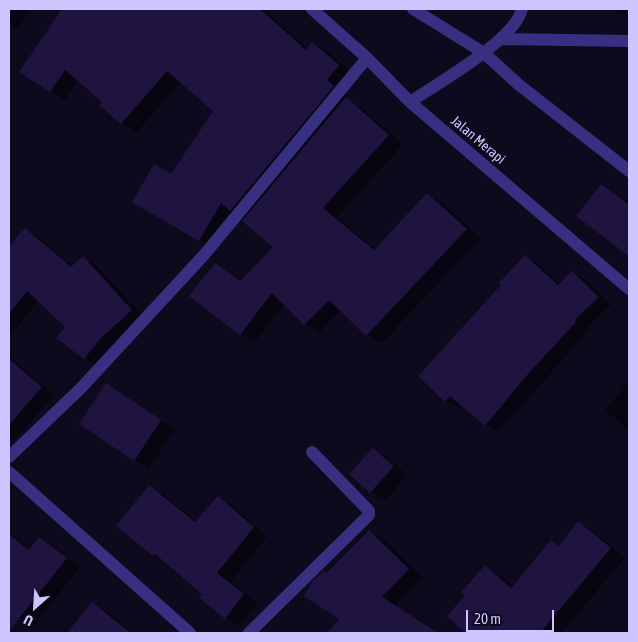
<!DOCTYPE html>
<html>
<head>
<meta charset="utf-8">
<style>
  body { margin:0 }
  #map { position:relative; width:638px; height:642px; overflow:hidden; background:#0e0a1d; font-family:"Asap Condensed",sans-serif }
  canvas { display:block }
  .frame { position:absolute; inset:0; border:10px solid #cec5ff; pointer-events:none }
  .north { position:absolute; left:10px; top:582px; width:50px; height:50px; -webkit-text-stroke:4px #0e0a1d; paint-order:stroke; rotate:206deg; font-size:14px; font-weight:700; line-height:20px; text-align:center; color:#cec5ff }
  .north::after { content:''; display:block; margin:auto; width:18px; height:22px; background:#cec5ff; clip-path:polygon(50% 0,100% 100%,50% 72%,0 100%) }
  .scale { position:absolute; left:466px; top:610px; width:88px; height:22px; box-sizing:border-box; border:2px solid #cec5ff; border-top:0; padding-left:6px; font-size:15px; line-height:18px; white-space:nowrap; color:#cec5ff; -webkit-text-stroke:4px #0e0a1d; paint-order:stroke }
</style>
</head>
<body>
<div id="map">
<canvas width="638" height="642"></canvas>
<div class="frame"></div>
<div class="north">U</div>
<div class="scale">20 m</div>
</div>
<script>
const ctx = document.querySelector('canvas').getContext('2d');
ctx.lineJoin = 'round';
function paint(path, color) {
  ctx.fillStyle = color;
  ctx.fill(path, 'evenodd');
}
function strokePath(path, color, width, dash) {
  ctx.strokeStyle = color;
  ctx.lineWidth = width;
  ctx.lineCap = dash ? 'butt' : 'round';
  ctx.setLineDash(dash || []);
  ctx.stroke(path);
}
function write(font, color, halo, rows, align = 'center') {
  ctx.font = font + ' "Asap Condensed",sans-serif';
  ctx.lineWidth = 4;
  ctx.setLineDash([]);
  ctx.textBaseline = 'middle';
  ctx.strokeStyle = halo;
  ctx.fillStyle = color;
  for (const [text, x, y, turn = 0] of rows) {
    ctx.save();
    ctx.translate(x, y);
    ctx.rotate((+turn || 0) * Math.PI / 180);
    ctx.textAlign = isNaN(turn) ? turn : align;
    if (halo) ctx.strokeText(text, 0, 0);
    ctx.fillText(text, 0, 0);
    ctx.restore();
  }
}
paint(new Path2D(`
  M9,9H29L18,29L9,24Z
  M63,9H263L308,49L313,44L328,52L354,74L341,89L348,95L345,98L360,107L403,144L337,217L376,250L427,194L442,203L481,238L382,343L367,335L341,310L320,332L305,324L284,304L255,342L240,334L215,264L242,281L275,247L246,219L235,213L215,248L134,201L172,175L215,111L181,81L137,132L122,123L101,105L103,102L78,80L65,100L21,72Z
  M607,9H629V15Z
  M601,185L629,203V255L578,216Z
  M25,229L38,237L73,267L83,258L96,265L144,318L98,366L85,358L58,338L67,327L38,300L9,338V248Z
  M525,257L538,264L560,284L572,272L585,280L611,305L587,328L589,330L499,432L486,425L462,405L459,408L446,401L503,285Z
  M9,357L54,395L14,441L9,438Z
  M629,382V431L605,410Z
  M121,393L175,430L149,468L134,460Z
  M373,449L387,457L407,475L386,500L371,492Z
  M150,487L164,495L197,522L218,498L233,506L267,536L231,582L258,603L240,626L226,618L204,594L167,563L154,555Z
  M579,523L593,531L625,558L564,630L566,633H467L448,616L467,595L485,566L500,575L514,587L551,541L560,546Z
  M369,532L384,540L422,578L395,606L438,633H328L340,618L327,575Z
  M9,533L31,550L40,538L54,547L80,567L33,627L9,611Z
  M93,604L107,612L133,633H69Z`), '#0007');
paint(new Path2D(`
  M62,9H260L306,50L312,42L339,65L327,80L334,86L230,211L221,203L199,241L132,202L154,164L171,174L213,111L167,71L121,124L99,105L102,102L65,70L50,92L19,72Z
  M346,97L389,135L323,208L374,250L427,193L467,229L366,336L329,300L304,325L272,293L240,335L189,296L215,263L240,281L273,247L242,221Z
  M601,184L629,205V256L576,216Z
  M25,228L71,267L83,256L132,310L101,338L84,359L56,338L65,327L27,291L9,314V246Z
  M525,255L558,285L572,271L599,297L575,320L576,322L528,374L485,426L450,396L445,402L418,376L501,285L499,283Z
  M9,359L42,387L9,425Z
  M106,383L161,420L134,461L79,424Z
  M373,448L394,466L370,493L349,474Z
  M149,485L195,522L218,496L254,527L217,573L244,594L225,619L199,598L202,594L155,554L153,556L116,526Z
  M578,521L611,548L540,633H465L447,616L465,595L461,592L485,565L511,588L551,540L559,546Z
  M369,530L409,569L382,597L438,633H327L339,619L304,596L313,581L324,571L327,573Z
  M9,534L29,550L39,537L67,558L9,631Z
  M92,602L131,633H67Z`), '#1f143f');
strokePath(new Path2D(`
  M312,9L367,58L410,102L629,289
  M413,9L484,53L518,84L629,171
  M502,39L629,41
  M410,102C438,83 515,40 522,9
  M9,457L81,388L204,255L367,58
  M9,472L190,633
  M249,633L369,515V511L312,452`), '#373080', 12);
write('14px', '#cec5ff', '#0e0a1d', [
  ["Jalan Merapi",478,140,40]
]);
</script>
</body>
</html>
